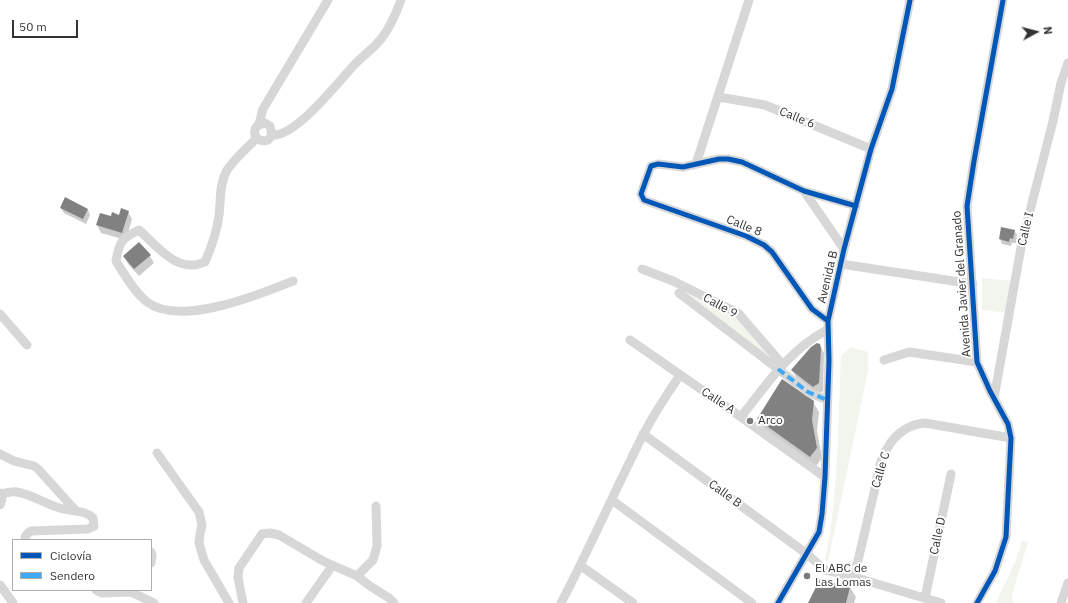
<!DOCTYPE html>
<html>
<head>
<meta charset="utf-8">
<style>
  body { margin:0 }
  #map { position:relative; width:1068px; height:603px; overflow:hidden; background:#fff; font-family:"IBM Plex Sans",sans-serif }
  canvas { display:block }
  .legend { position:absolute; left:12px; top:539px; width:140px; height:52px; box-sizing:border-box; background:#fff; border:1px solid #adadad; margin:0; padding:5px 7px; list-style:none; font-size:12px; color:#333 }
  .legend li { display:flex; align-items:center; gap:8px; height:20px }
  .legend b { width:20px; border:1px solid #adadad }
  .north { position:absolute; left:1016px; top:12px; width:40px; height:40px; -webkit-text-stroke:3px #fff; paint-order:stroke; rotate:83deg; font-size:11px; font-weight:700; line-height:16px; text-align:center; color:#333 }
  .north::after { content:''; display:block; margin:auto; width:14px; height:18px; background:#333; clip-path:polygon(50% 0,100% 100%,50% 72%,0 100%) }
  .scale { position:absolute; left:12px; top:20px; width:66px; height:18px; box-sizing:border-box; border:2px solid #333; border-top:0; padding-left:5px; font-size:12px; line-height:14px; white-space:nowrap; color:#333; -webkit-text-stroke:3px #fff; paint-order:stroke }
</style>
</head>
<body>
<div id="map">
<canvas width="1068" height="603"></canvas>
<ul class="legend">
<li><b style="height:5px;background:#0057b8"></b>Ciclovía</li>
<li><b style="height:5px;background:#3fa9f5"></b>Sendero</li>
</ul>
<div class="north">N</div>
<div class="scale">50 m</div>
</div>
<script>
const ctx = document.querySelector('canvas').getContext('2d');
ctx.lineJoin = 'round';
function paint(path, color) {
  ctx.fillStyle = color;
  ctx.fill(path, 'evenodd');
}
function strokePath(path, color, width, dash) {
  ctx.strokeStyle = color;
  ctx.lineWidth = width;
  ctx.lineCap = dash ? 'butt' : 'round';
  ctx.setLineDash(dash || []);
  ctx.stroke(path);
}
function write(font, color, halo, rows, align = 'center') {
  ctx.font = font + ' "IBM Plex Sans",sans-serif';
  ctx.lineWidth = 4;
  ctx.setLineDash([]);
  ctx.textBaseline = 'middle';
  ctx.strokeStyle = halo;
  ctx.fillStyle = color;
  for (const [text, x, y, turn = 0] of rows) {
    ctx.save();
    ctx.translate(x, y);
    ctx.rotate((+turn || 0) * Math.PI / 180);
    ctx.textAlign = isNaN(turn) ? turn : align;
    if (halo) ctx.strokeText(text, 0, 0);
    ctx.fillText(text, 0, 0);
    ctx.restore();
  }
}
paint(new Path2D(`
  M982,278L1014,281L1009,313L982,310Z
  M682,291L737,317L776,362Z
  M850,347L868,352V371L828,562L825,560C839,494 838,424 841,356Z
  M1022,541L1028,542L1012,595L1013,603H996L1016,560Z`), '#f1f5ed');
paint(new Path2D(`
  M66,199L88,210L90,215L86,224L64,213L61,208Z
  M128,212L132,219L126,240L101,233L97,225L111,217L119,216Z
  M1014,230L1017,235L1016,243H1012L1011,246L1002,244L1000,239Z
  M124,256H150L154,263L139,276L128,264Z
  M820,345L824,353L823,391L818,394L796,377L792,370Z
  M813,402L819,412L817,431L822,458L816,466L764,429L758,419Z
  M850,587L856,597L854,603H809Z`), '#0003');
paint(new Path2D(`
  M65,197L88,209L83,219L60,208Z
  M121,208L129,211L122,233L96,225L100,213L111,216L112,212L119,215Z
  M1001,227L1015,230L1013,239L1010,238L1009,242L999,239Z
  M139,242L151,255L134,269L123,256Z
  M817,343L820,344L821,349L819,383L813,387L791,370L811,347Z
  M782,379L814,401L812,420L817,448L810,457L757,419Z
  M820,579L850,587L846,603H808Z`), '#818181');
strokePath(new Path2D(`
  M719,97L765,105L871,149
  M259,125L265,123L270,126L272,135L268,140C261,142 253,139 255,130C256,125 256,129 258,125C261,121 261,114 263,109L328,0
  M272,135C295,138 339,81 355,64C363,56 374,48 381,39C389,29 397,11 401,0
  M257,138C247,148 232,161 226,172C219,185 221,201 219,215C217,232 212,246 205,262C201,263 197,265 193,265C172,267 153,242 139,230C122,238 119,242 116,261C124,274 135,293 147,302C180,327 258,295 293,281
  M696,164L749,0
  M804,191L844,249
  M841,264L973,284
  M642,269L673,281L738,313L782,364
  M679,293L808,392L827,400
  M0,314L27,345
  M828,321L812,309L772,252L764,245L746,236L644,200L641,194L651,166L658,164L683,167L719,159H728L742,162L804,191L856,206
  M630,340L741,417L825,477
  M884,360L909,352L977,362
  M994,398L1022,242L1053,121L1061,83L1068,63
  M741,417C767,384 790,349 827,330
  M643,434L807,554L825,570L854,577L941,603
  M157,453L199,512L202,525L200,534L199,543L201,550L204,560L229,603
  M0,454L14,461L34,466L38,469L76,511
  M0,493L2,499L0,505
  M1,494C6,493 12,491 17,492C34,495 48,506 64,509C75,512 85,510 93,518L94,526L88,529L31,531L28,533L25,537L26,540
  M612,500L752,603
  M151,552L152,555L151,563
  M581,566L633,603
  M357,576L373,560L377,546L376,506
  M854,577C861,549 867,521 874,493C877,478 879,460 888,447C896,433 910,424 925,423L1011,438
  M0,585L13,603
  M96,590L101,593L131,592L154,603
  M925,598L951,474
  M243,603L238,578L239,568L262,534L270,533L279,535L323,561L357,576L370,586L389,598L394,603
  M306,603L332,566
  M561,603C590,548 615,490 643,435C654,414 667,394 680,375
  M778,603L819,532L822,514L825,477L829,361L828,321L844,249L871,149L892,89L910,0
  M977,603L995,571L1006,537L1011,438L1008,424L990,391L977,362L967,206L974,161L1003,0
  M1061,603L1068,583`), '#d7d7d7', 9);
strokePath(new Path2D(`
  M778,369L808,392L827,400`), '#3fa9f5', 4, [8, 4]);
strokePath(new Path2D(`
  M828,321L812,309L772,252L764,245L746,236L644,200L641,194L651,166L658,164L683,167L719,159H728L742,162L804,191L856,206
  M778,603L819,532L822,514L825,477L829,361L828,321L844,249L871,149L892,89L910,0
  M977,603L995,571L1006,537L1011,438L1008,424L990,391L977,362L967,206L974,161L1003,0`), '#0057b8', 5);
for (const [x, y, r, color] of [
  [750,421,4,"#7a7a7a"],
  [807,576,4,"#7a7a7a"]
]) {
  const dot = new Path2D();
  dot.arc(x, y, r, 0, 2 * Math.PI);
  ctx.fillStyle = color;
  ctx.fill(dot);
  strokePath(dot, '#fff', 1.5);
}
write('12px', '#333', '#fff', [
  ["Calle 6",797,118,22],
  ["Calle 8",744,226,22],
  ["Calle I",1026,229,-77],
  ["Avenida B",828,277,-77],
  ["Avenida Javier del Granado",962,284,-94],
  ["Calle 9",720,306,29],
  ["Calle A",718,401,34],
  ["Calle C",881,470,-73],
  ["Calle B",725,494,36],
  ["Calle D",938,536,-78]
]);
write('12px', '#333', '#fff', [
  ["Arco",758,421],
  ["El ABC de",815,569],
  ["Las Lomas",815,583]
], 'left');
</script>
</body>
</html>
